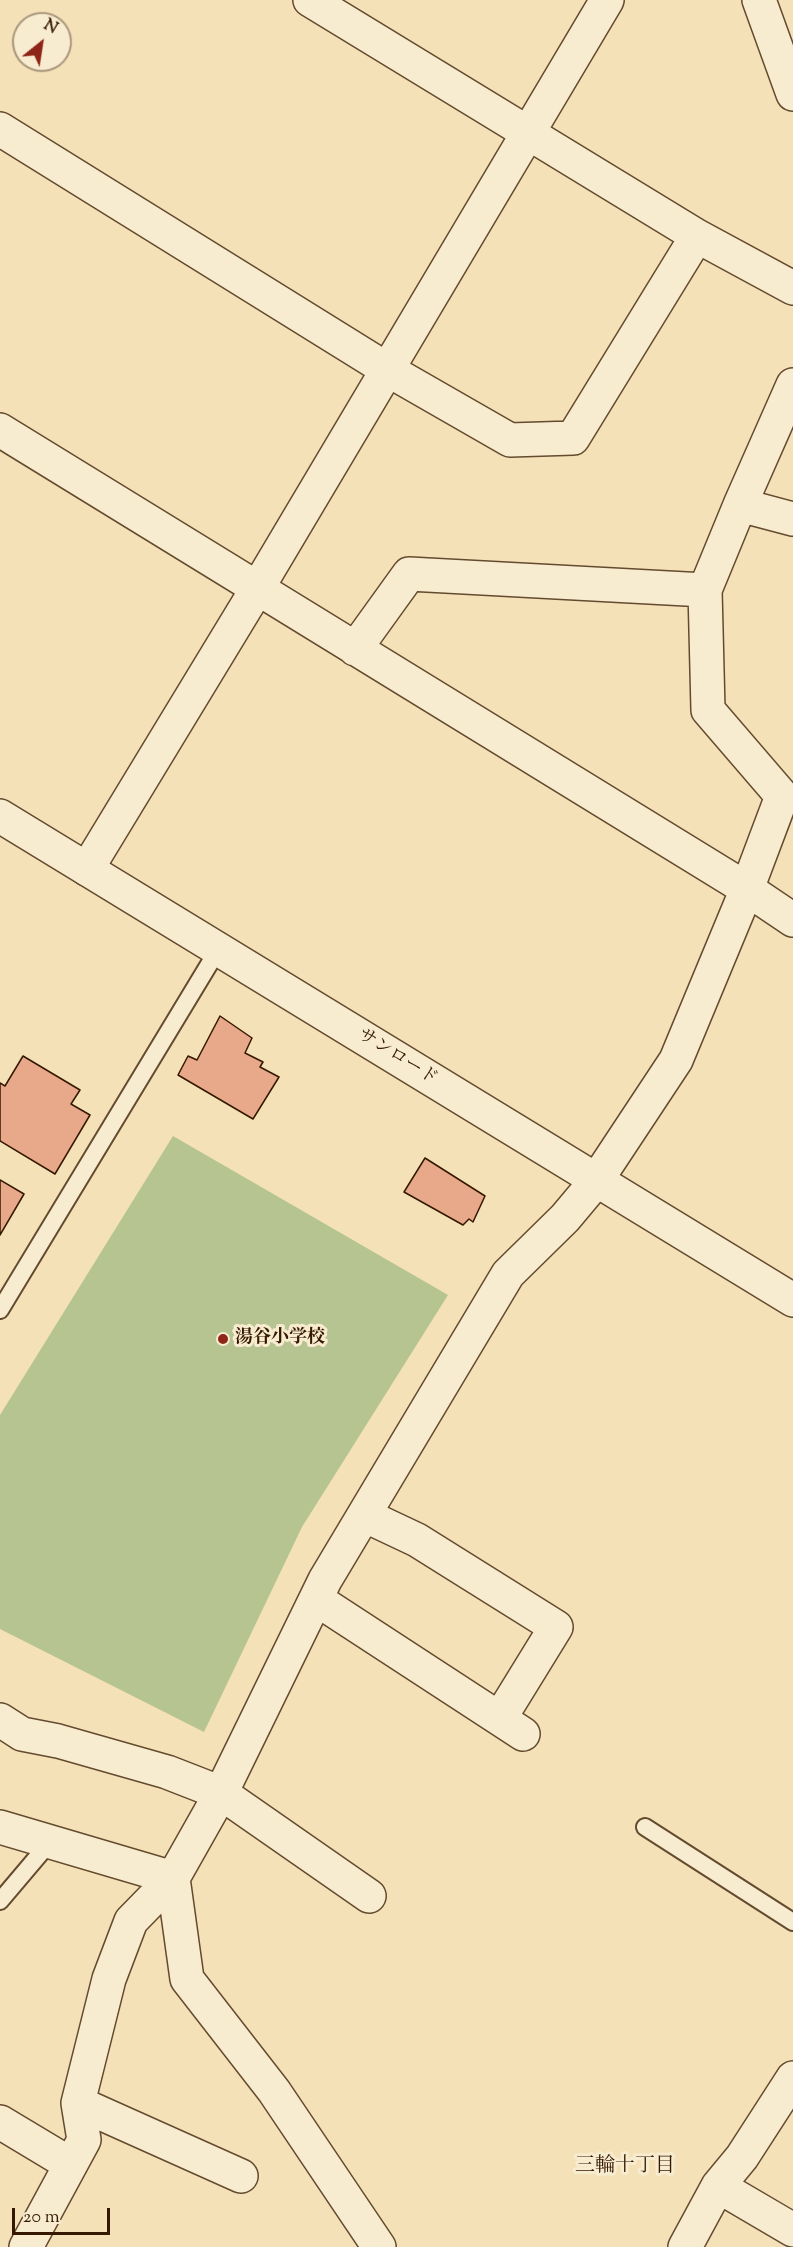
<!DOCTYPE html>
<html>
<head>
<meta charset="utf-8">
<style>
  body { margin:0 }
  #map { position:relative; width:793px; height:2247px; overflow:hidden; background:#f4e1b7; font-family:"Sorts Mill Goudy",serif }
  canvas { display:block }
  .north { position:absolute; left:12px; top:12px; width:60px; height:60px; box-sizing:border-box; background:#f8ecd0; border:2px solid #aa977d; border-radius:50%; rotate:30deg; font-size:16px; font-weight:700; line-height:24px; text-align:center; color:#341800 }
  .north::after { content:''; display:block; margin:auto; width:21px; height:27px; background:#8f2418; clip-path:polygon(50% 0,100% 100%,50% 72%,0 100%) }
  .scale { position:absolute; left:12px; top:2208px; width:98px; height:27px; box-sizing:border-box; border:3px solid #341800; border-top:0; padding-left:8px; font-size:18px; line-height:21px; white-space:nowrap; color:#341800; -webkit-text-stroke:4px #f8ecd0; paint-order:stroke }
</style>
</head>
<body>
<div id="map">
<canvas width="793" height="2247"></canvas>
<div class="north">N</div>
<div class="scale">20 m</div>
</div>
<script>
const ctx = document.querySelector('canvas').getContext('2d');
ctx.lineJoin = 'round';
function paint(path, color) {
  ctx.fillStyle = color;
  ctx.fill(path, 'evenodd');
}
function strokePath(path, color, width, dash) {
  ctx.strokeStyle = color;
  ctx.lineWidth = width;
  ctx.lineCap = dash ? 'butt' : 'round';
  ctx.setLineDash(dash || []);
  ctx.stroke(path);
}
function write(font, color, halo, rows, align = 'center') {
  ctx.font = font + ' "Sorts Mill Goudy","Noto Serif JP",serif';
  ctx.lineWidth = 6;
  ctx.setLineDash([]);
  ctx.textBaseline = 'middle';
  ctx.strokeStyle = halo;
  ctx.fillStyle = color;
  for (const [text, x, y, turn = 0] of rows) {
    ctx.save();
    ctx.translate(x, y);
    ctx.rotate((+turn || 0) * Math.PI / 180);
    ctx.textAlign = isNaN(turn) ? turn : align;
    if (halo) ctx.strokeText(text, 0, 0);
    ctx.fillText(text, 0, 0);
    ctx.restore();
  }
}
paint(new Path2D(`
  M173,1136L448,1295L302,1527L204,1732L0,1629V1415Z`), '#b6c492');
const building = new Path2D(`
  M220,1016L252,1038L245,1053L263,1062L260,1067L279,1077L253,1119L178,1075L188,1056L197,1060Z
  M23,1056L80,1090L71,1104L90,1115L55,1174L0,1141V1083L5,1086Z
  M425,1158L485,1196L473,1222L469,1219L463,1225L404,1192Z
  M0,1180L24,1194L0,1235Z`);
paint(building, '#e8a88a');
strokePath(building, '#341800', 1.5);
const service = new Path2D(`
  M0,1310L219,948
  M645,1827L793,1922
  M0,1901L50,1842`);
const minor = new Path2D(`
  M310,0L697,236L793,288
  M759,0L793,94
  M0,129L388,370L510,440L573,438L697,236
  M0,430L747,889L793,920
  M740,505L793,519
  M355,649L409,574L705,590
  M87,869L257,589L607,0
  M364,1515L417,1540L556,1627L500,1718
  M316,1599L523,1734
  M0,1720L22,1734L58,1741L167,1772L221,1793L369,1896
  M0,1827L173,1878
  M173,1878L187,1979L274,2091L379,2247
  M78,2103L241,2176
  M0,2122L70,2164
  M718,2186L793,2230
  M26,2247L84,2140L78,2103L109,1979L131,1921L173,1878L221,1793L325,1580L508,1274L565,1218L596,1181L676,1060L747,889L782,796L708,710L705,590L740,505L793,385
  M685,2247L718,2186L742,2157L793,2078`);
const tertiary = new Path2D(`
  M0,816L793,1300`);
strokePath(service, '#644a2e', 20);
strokePath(minor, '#644a2e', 36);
strokePath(tertiary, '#644a2e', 36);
strokePath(service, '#f8ecd0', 16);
strokePath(minor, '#f8ecd0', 33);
strokePath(tertiary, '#f8ecd0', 33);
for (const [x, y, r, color] of [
  [223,1339,6,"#8f2418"]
]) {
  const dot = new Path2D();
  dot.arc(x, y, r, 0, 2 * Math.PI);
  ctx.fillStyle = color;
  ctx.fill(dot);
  strokePath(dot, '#f8ecd0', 2);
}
write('18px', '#341800', '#f8ecd0', [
  ["サンロード",397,1058,32]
]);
write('bold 18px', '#341800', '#f8ecd0', [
  ["湯谷小学校",235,1339]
], 'left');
write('20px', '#341800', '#f8ecd0', [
  ["三輪十丁目",625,2168]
]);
</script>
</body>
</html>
